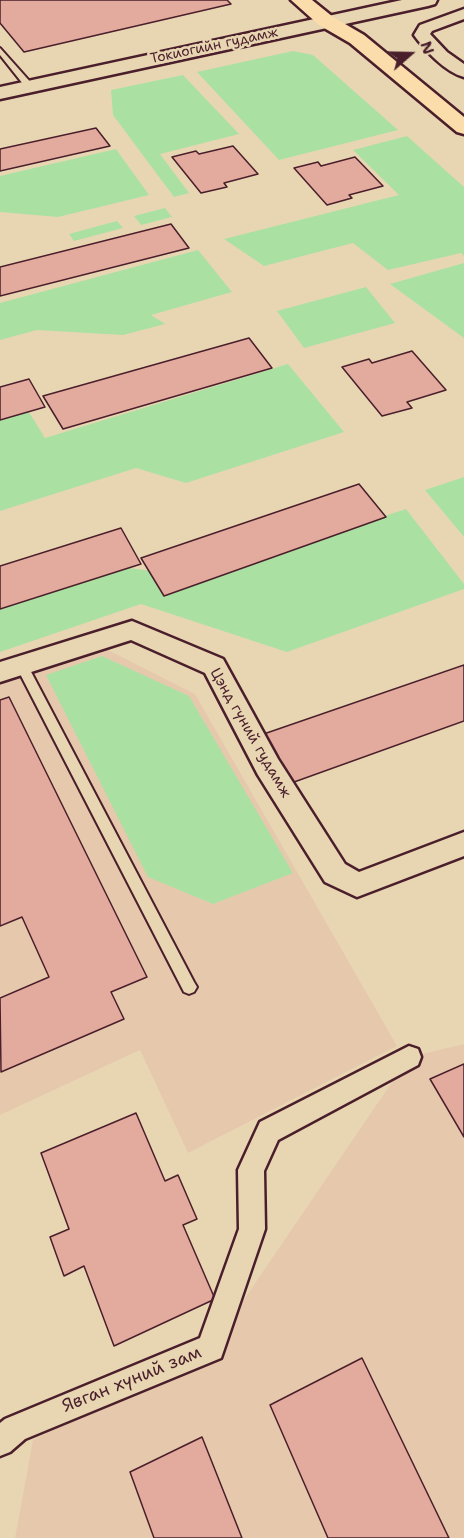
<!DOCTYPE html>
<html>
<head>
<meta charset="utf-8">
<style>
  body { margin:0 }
  #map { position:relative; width:464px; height:1538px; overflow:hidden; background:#e8d6b3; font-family:"Shantell Sans",sans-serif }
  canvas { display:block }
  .north { position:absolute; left:380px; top:24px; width:60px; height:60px; -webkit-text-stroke:4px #e8d6b3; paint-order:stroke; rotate:70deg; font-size:16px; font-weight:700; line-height:24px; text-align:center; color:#4a1f2b }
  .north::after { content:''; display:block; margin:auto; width:21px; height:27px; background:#4a1f2b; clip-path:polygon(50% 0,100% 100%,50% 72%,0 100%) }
</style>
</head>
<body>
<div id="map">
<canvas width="464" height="1538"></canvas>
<div class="north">N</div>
</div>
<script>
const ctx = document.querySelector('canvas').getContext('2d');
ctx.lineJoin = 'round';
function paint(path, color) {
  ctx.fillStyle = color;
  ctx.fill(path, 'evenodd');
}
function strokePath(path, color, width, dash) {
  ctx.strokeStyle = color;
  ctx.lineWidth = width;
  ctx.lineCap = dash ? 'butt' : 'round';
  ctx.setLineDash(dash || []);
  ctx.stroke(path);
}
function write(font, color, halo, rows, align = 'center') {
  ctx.font = font + ' "Shantell Sans",sans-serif';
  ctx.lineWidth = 5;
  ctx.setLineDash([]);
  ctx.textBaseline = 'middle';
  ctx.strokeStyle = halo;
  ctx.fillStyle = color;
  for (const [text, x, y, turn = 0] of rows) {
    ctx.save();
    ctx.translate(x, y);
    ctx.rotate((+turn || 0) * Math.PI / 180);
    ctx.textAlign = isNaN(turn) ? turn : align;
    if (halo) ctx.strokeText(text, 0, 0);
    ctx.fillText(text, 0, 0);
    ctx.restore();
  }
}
paint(new Path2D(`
  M104,648L195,694L397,1046L188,1153L140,1050L0,1115V684Z
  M464,1044V1538H15L33,1440L211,1348L409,1057Z`), '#e6c9ac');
paint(new Path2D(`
  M293,51L313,55L398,130L279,160L197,72Z
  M183,75L239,134L160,154L189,193L174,197L113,115L111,90Z
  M407,136L464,187V256L461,253L388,270L353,243L264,266L224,239L399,195L353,150Z
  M116,149L149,195L58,217L0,212V176Z
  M165,208L172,217L141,225L134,216Z
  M117,221L123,228L74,241L69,234Z
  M198,250L232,292L151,315L165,324L123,335L37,330L0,340V303Z
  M464,263V338L390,284Z
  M366,287L395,323L304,348L277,311Z
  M288,364L344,432L186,483L136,468L0,511V411L24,404L45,438Z
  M464,477V537L425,490Z
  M406,509L464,584V589L287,652L141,604L0,652V599L105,565L200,577Z
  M102,656L189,696L293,873L213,904L148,877L46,675Z`), '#abe0a3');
const building = new Path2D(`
  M0,0H227L231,4L24,52L0,23Z
  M96,128L110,146L0,171V149Z
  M233,146L258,174L224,183L227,187L201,193L172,157L196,151L199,154Z
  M355,157L383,186L349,195L352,198L327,205L294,168L318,162L321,166Z
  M171,224L189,248L0,296V267Z
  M249,338L272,368L63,429L43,396Z
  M412,351L446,390L407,402L412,408L382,416L342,367L369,359L372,363Z
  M29,379L45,407L0,420V387Z
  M359,484L386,517L164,596L141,558Z
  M121,528L141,564L0,609V566Z
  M464,665V721L283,786L255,737Z
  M9,697L147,977L111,992L124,1019L1,1072L0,998L49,977L22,917L0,926V700Z
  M464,1064V1137L430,1079Z
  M136,1113L165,1181L178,1175L197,1219L183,1225L215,1299L114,1346L84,1266L64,1276L50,1237L69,1229L41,1153Z
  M362,1358L449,1538H328L270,1405Z
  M202,1437L242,1538H154L130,1472Z`);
paint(building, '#e3ab9d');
strokePath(building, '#4a1f2b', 1.5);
const service = new Path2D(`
  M0,48L33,85V89H27L0,55Z
  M22,661L28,666L194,982L197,987L194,992L189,994L184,992L16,666Z`);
const pedestrian = new Path2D(`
  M409,1046L418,1049L421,1057L418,1065L278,1140L264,1171L265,1229L221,1358L25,1439L10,1452L0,1456V1423L5,1419L200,1338L239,1229L238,1170L260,1122Z`);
const minor = new Path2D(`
  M464,9V19L432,31L430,34L447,52L464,64V77C445,72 425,50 414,35L420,25Z
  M132,621L223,659L278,759L345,864L359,872L464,832V856L357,897L325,882L258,775L205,673L131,640L0,682V662Z`);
const secondary = new Path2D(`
  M402,0H437L435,4L428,6L0,99V87Z`);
const primary = new Path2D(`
  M291,0H312L333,17L364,35L464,117V134L457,132L350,43L319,25Z`);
strokePath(service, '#4a1f2b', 4);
strokePath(pedestrian, '#4a1f2b', 5);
strokePath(minor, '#4a1f2b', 5);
strokePath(secondary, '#4a1f2b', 5);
strokePath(primary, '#4a1f2b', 5);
paint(service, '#e8d6b3');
paint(pedestrian, '#e8d6b3');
paint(minor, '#e8d6b3');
paint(secondary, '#e8d6b3');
paint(primary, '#fbddab');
write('14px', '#4a1f2b', '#e8d6b3', [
  ["Токиогийн гудамж",214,46,-12]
]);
write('15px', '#4a1f2b', '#e8d6b3', [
  ["Цэнд гүний гудамж",250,733,60]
]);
write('18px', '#4a1f2b', '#e8d6b3', [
  ["Явган хүний зам",132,1380,-22]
]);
</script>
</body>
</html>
